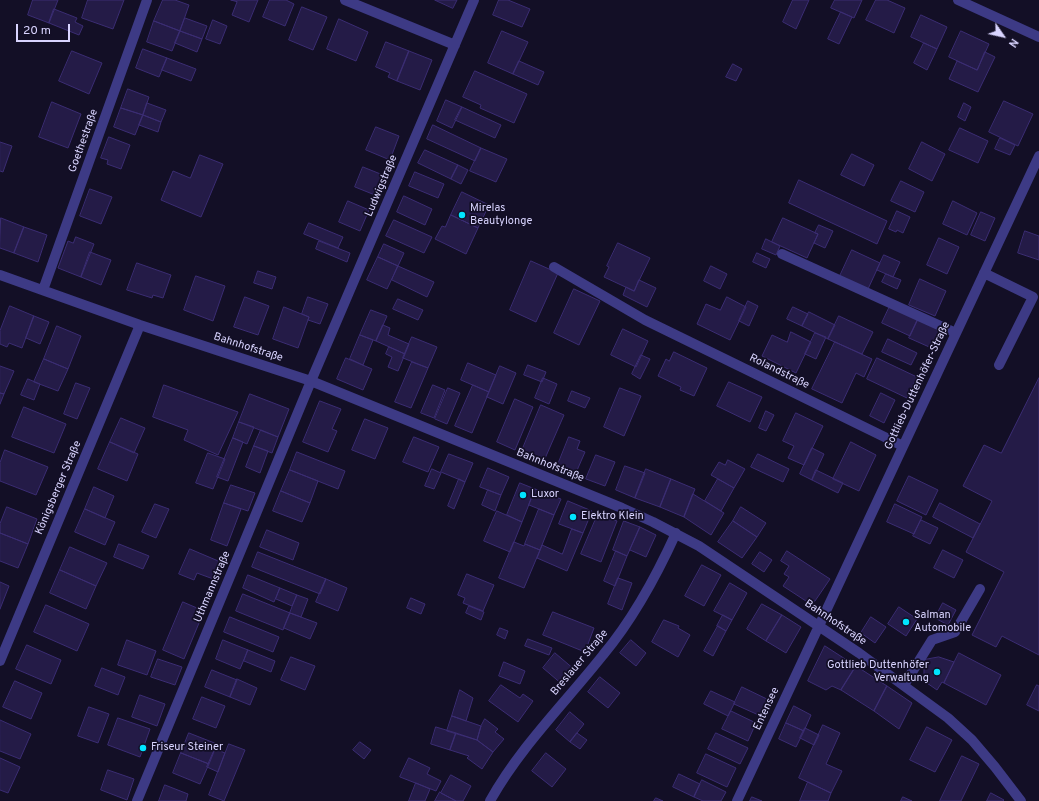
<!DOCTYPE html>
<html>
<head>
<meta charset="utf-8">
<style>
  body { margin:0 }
  #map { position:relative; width:1039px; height:801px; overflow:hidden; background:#130f26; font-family:Overpass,sans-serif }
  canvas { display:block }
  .north { position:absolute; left:983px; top:16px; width:40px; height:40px; -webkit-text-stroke:3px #130f26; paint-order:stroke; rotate:124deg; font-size:11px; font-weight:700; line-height:16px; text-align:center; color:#d9d4ff }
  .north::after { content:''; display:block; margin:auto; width:14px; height:18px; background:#d9d4ff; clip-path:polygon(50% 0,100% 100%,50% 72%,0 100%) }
  .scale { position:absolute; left:16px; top:24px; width:54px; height:18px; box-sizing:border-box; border:2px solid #d9d4ff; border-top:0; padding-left:5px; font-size:12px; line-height:14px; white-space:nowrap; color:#d9d4ff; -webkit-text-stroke:3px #130f26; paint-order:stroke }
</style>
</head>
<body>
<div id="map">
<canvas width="1039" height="801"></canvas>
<div class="north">N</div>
<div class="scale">20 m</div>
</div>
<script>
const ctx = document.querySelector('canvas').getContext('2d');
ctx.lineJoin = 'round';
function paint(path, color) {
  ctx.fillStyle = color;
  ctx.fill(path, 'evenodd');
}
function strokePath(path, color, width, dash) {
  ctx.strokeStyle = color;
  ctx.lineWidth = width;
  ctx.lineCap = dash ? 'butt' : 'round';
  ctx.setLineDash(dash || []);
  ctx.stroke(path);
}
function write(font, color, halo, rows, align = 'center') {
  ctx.font = font + ' Overpass,sans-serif';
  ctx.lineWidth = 3.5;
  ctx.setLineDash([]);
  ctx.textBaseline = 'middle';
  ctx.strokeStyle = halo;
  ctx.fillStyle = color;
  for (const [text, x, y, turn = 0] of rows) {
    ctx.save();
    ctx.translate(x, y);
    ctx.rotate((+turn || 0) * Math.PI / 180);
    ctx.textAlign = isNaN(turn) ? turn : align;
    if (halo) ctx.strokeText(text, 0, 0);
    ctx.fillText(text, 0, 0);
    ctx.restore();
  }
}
const building = new Path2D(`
  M33,0H58L49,23L28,15Z
  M88,0H124L113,29L82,18Z
  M163,0H175L189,5L180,31L154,21Z
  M231,0H258L249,22L232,15L237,2Z
  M270,0H286L294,4L285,26L263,17Z
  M435,0H457L453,8Z
  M499,0H508L530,9L522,27L493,15Z
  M793,0H809L796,29L783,22Z
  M835,0H862L854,18L831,8Z
  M876,0H887L905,8L894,33L866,20Z
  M302,7L327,17L313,50L289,40Z
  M54,9L77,18L75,22L83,26L79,35L49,23Z
  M841,12L852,17L839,44L828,39Z
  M921,15L947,27L937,49L911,37Z
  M185,18L207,26L202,39L180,31Z
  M339,19L368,32L356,61L327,49Z
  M213,20L227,26L220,44L206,39Z
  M154,21L180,31L172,51L147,42Z
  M180,31L202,39L197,52L175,43Z
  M502,31L528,42L513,74L488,63Z
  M961,31L989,44L977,70L949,57Z
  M386,42L409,51L397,81L388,77L390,73L376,67Z
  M924,43L937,49L927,70L914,63Z
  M143,49L167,58L159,77L136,68Z
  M72,51L102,63L89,94L59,81Z
  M409,51L432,60L420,90L397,81Z
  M985,52L995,57L978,92L949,79L957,61L977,70Z
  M167,58L196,69L191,81L162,70Z
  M519,61L544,72L538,85L513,74Z
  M733,64L742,69L736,81L726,77Z
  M475,71L527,94L514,123L480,108L481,105L463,97Z
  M128,89L149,97L143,115L121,108Z
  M446,100L462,107L452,128L437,121Z
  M1004,101L1033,114L1018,146L989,132Z
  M52,102L81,114L68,148L39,137Z
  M147,103L166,110L161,122L143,115Z
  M964,103L971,107L965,121L958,117Z
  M462,107L501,125L495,138L455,120Z
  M121,108L143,115L135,135L114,127Z
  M143,115L161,122L158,132L139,125Z
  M433,125L481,148L475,161L427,139Z
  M376,127L399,136L390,160L366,150Z
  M960,128L988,141L978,163L949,150Z
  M109,137L130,145L121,169L107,164L108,160L101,158Z
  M1000,138L1015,145L1010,155L995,149Z
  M0,142L12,146L3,172L0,171Z
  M922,142L945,154L932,181L909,169Z
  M481,148L507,159L496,182L470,171Z
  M425,150L458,165L451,179L418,163Z
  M852,154L874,165L864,186L841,175Z
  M200,155L223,164L201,217L161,200L173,171L190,178Z
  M458,165L468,170L461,184L451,179Z
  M363,167L383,175L375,195L355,187Z
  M415,172L444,184L438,198L409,186Z
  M799,180L887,221L877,244L789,203Z
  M901,181L924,192L915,212L891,201Z
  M90,189L112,197L101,224L80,216Z
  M462,192L489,205L478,228L451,215Z
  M404,196L432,209L425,225L397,212Z
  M348,201L369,210L360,231L339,222Z
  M953,201L977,213L967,235L943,224Z
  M897,211L910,217L903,233L897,230L896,232L889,229Z
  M981,212L995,218L985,241L971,235Z
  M451,215L478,228L466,254L435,239L442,226L445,227Z
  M1,218L24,227L14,253L0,248Z
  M783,218L818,234L807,258L772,242Z
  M394,220L432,237L424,253L386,236Z
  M309,223L343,237L338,248L304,234Z
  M819,225L833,231L825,248L814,243L818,234L815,233Z
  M24,227L47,235L38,262L14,253Z
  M1025,231L1039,236V260L1018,253Z
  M76,237L94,244L81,277L58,268L68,241L73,243Z
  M939,238L959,247L947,274L927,265Z
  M766,239L780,246L776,255L762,249Z
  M319,241L350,253L347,262L316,249Z
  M618,243L650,258L634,291L604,277L609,267L607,266Z
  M384,244L404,253L398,266L378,257Z
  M852,250L880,263L868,289L840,276Z
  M90,252L111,260L101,285L81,277Z
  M757,253L770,259L766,268L753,262Z
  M884,255L900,262L893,277L877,270Z
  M378,257L398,266L387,289L367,280Z
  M531,261L558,273L536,322L510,310Z
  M137,263L171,275L163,298L153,295L152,298L127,290Z
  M398,266L434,282L427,297L392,280Z
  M711,266L727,274L720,289L704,281Z
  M258,271L276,277L272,289L254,283Z
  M886,274L901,280L897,289L882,282Z
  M196,276L225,286L213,321L184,310Z
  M920,279L946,291L935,316L909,305Z
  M639,280L656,288L647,307L623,295L626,287L634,291Z
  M574,289L600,301L579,345L554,333Z
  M245,297L269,306L258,335L234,327Z
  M308,297L328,304L320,324L308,320L309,317L302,314Z
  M727,297L746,307L730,340L697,324L706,304L720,310Z
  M398,299L423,310L418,320L393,309Z
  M748,301L758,306L749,326L739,321Z
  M10,306L34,316L22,348L9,343L7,347L0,344V331Z
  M890,306L918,319L910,336L882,323Z
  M284,307L309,317L298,348L273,339Z
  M793,307L808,314L802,326L787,319Z
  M371,310L387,316L376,341L360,335Z
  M809,312L835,325L828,339L802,326Z
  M34,316L49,322L40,344L26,338Z
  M839,316L873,332L862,354L828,339Z
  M918,319L945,332L936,350L909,338Z
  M383,325L390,328L388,335L409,344L405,354L376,341Z
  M57,326L81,336L68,369L44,359Z
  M623,329L648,341L636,367L611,355Z
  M791,332L811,342L796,373L762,356L772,335L787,342Z
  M815,333L826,337L816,359L805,354Z
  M360,335L373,340L363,365L350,359Z
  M412,337L437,347L428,368L403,358Z
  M888,339L917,353L911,365L882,352Z
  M835,342L872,359L864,377L856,373L842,403L812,389Z
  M389,347L405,354L398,371L388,367L392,357L386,354Z
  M674,352L707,368L694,396L680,390L681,387L658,376L666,359L669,361Z
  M641,355L650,359L640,379L632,374Z
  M346,358L372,369L363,390L337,379Z
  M877,358L917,377L907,398L867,379Z
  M44,359L68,369L58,391L34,382Z
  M412,362L428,368L411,408L395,402Z
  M468,363L496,375L489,392L461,380Z
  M528,365L546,372L542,382L524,375Z
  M0,366L14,371L4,394L0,393Z
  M500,366L516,373L503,404L487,397Z
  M543,378L557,384L549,404L535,398Z
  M1039,378V655L1002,636L996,647L972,635L1004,572L966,552L992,501L963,486L984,445L1001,453Z
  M28,379L40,384L34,400L21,395Z
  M729,382L762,397L750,422L717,406Z
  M76,383L90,388L77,419L64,414Z
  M164,385L238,412L218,455L184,440L188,430L153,417Z
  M433,385L445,390L434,418L421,413Z
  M473,385L489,392L472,433L455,426Z
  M448,388L460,393L447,424L435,419Z
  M620,388L641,396L624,436L604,427Z
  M572,391L590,398L585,408L568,401Z
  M0,393L4,394L0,404Z
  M881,393L895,400L884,423L870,416Z
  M250,394L289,409L278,437L239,422Z
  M515,399L533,407L515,450L497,442Z
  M320,401L341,409L332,429L337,431L328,452L303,442Z
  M541,405L564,415L543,463L521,453Z
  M24,407L66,424L54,453L12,437Z
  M766,411L774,415L766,431L759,428Z
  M796,413L823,426L804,465L788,458L794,446L783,441Z
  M121,418L145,428L134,453L110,442Z
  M365,419L388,428L375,459L352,450Z
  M239,422L254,427L247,444L233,438Z
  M261,430L278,437L272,453L254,446Z
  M414,437L439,447L428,472L403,462Z
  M569,437L580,441L577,449L585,452L575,475L557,467Z
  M233,438L243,442L228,481L217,477Z
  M110,442L138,454L127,481L98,469Z
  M851,442L876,455L859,491L833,479Z
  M254,446L268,451L260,473L246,467Z
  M812,448L824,454L812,480L800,474Z
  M5,450L48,467L36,495L0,481V463Z
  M297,452L345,471L338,489L290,470Z
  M208,453L225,459L213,489L196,483Z
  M449,454L473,463L465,482L441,472Z
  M758,454L789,469L783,482L751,467Z
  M596,455L615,462L605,486L586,479Z
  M728,460L745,469L734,488L711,475L719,462L725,465Z
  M625,466L645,473L635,498L616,490Z
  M488,468L509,477L501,495L480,487Z
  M432,469L441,473L434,489L425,486Z
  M646,469L671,479L660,507L635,498Z
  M290,470L318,481L310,503L281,491Z
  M816,470L843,483L838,493L812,480Z
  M909,476L938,490L926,515L897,501Z
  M459,479L465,482L454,509L448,506Z
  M671,479L695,489L684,517L660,507Z
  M718,479L734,488L721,511L705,501Z
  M520,483L535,489L522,522L507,515Z
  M231,485L255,493L248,511L224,503Z
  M94,487L114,496L105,518L85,509Z
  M535,489L561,499L554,515L529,505Z
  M488,490L501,495L495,511L482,505Z
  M281,491L310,503L302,522L273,511Z
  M693,494L724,513L711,535L684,517Z
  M568,501L592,511L583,533L559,524Z
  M224,503L241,509L227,546L211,540Z
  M940,503L980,524L973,538L933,517Z
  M155,504L169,509L156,538L142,532Z
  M895,504L922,517L914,534L887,522Z
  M7,507L37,519L28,544L0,533V524Z
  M741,507L766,523L757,537L733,521Z
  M85,509L115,522L105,545L75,532Z
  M539,509L554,515L540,550L525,544Z
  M497,511L522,522L510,552L484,541Z
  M598,514L617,521L601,562L581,554Z
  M921,520L938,528L930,544L913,536Z
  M624,521L640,527L627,556L613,550Z
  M733,521L757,537L742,558L718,542Z
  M640,527L656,535L646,557L630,550Z
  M572,529L583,533L567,571L537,558L542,545L562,554Z
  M267,530L299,543L293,560L260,547Z
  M0,533L28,544L18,568L0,561Z
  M514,542L524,546L525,544L540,550L524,588L499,578Z
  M119,544L149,556L143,569L114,557Z
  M70,547L107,563L96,586L60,570Z
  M190,549L223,563L216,580L197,573L194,580L179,574Z
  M943,550L963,560L954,578L934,568Z
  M616,551L627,556L615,586L604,581Z
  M787,551L830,579L815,601L809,603L783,586L789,577L784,574L789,566L781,561Z
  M258,552L326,579L320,594L252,567Z
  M760,552L772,560L764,572L752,564Z
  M702,565L721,575L704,606L685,596Z
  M60,570L96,586L86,609L50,593Z
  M467,574L494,585L483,611L463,603L465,598L458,595Z
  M248,575L280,588L274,602L243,588Z
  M618,578L632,583L622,610L608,604Z
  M326,579L347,588L338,611L316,602Z
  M0,582L9,586L0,609Z
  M730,583L747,593L732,620L714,611Z
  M280,588L297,595L292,606L276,599Z
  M243,594L290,613L283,630L236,611Z
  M297,595L308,599L301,617L290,613Z
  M411,598L425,604L421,614L407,608Z
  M183,602L204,611L184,659L163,650Z
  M943,603L956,610L948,625L935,618Z
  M762,604L782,615L766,641L747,629Z
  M46,605L89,624L77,651L34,632Z
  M469,606L484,612L481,620L466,613Z
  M899,607L917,619L906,636L888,624Z
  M553,612L594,628L585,652L543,635Z
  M290,613L317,623L310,639L284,628Z
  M723,615L732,620L726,631L717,626Z
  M782,615L801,627L786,653L766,641Z
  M230,617L279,637L273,652L224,632Z
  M871,617L886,627L875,643L861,633Z
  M664,620L679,626L678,628L690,635L678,657L652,642Z
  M718,626L726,631L713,656L704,651Z
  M500,628L508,631L505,639L497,635Z
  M528,639L552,648L549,655L525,646Z
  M127,640L156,651L147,675L118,665Z
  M223,640L248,650L240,669L216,659Z
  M631,640L646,653L636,666L620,653Z
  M27,645L61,660L51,684L16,669Z
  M825,646L856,666L841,690L832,686L826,690L808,681Z
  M248,650L275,661L271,672L244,661Z
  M555,653L575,670L563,685L543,668Z
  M959,653L1001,675L986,705L944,683Z
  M291,657L315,666L305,690L281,680Z
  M939,657L954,662L944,683L942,682L937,690L924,681V660Z
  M158,659L182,667L175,685L151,677Z
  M504,662L525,671L520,684L499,676Z
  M856,666L887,686L874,711L841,690Z
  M102,668L125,677L118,695L95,686Z
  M212,670L237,680L230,697L205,687Z
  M600,677L620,693L608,708L588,692Z
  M237,679L257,688L250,705L230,697Z
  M15,681L42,693L31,719L3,707Z
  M501,685L520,698L523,694L533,701L518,722L489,701Z
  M1037,685L1039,686V711L1027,705Z
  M887,686L912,703L899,729L874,711Z
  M742,687L771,701L763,717L734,704Z
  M460,690L473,698L466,721L452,716Z
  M711,691L735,702L728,716L704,704Z
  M140,695L165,704L157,726L132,717Z
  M202,697L225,706L216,728L193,719Z
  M794,706L811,715L804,731L786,723Z
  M89,707L109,714L98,743L78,736Z
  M731,711L756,723L748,741L722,729Z
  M570,712L584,724L570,742L556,730Z
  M452,716L481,726L477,740L447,731Z
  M118,718L150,729L140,757L108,745Z
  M485,719L498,729L495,732L504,739L493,752L477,740L481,726Z
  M0,720L31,734L20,759L0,751Z
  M786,723L804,731L796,747L779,739Z
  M823,725L840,733L826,764L842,771L831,793L799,778Z
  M436,727L456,733L450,750L431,744Z
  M927,727L952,740L935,772L910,760Z
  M805,728L819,735L814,745L800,738Z
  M189,733L217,744L209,764L181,753Z
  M456,733L477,740L493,752L482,769L467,758L469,756L450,750Z
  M577,733L587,740L580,749L570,742Z
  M716,733L748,748L740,764L708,749Z
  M360,742L371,750L364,759L353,750Z
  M229,744L245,750L224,801L209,795Z
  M215,749L225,753L218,772L207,767Z
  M181,753L209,764L200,784L173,773Z
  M546,753L566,769L552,787L532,771Z
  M706,754L736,768L727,787L697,773Z
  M962,756L979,764L961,801H940Z
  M0,758L20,767L8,793L0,790Z
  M409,758L430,768L427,774L441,781L436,791L400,777Z
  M108,770L134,779L127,800L101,790Z
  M679,774L700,784L694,797L673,787Z
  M451,775L471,786L463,801H456L441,793Z
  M702,780L726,792L721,801H703L694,797Z
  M808,782L831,793L828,801H800Z
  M416,783L430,789L425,801H409Z
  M165,785L188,794L186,801H159Z
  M440,792L441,793L456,801H435Z
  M991,793L1004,800L1003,801H987Z
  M752,797L762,801H750Z
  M903,797L912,801H901Z
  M656,798L663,801H654Z`);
paint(building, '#241b47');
strokePath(building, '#3b2d73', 1);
strokePath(new Path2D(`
  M345,0L455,45
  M958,0L1039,37
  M782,254L956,333
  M554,267L645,320L903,446
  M984,273L1033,297L999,365
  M0,275L140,325L311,381L622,508L653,522L699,546L859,653L948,718L972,740L995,767L1021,801
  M43,290L147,0
  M0,661L140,325
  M904,685L932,640L955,632L980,589
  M137,801L311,381L474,0
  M490,801C520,747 565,703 603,655C634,618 656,577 676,533
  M737,801C839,587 938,371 1039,156`), '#3d3a85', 10);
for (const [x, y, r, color] of [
  [462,215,4,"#00e5ff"],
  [523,495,4,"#00e5ff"],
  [573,517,4,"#00e5ff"],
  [906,622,4,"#00e5ff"],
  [937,672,4,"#00e5ff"],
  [143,748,4,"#00e5ff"]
]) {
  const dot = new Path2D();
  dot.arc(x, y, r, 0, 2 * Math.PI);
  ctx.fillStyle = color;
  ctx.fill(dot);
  strokePath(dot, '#130f26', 1.5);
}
write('11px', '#d9d4ff', '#130f26', [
  ["Goethestraße",84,141,-70],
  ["Ludwigstraße",382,186,-67],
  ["Bahnhofstraße",248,348,18],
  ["Rolandstraße",779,372,26],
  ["Gottlieb-Duttenhöfer-Straße",918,386,-65],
  ["Bahnhofstraße",550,466,22],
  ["Königsberger Straße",59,488,-67],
  ["Uthmannstraße",213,587,-67],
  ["Bahnhofstraße",835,623,34],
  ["Breslauer Straße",580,663,-50],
  ["Entensee",767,709,-65]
]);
write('11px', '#d9d4ff', '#130f26', [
  ["Mirelas",470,209],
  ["Beautylonge",470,222],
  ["Luxor",531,495],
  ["Elektro Klein",581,517],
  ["Salman",914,616],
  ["Automobile",914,629],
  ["Gottlieb Duttenhöfer",929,666,"right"],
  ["Verwaltung",929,679,"right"],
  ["Friseur Steiner",151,748]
], 'left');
</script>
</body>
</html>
